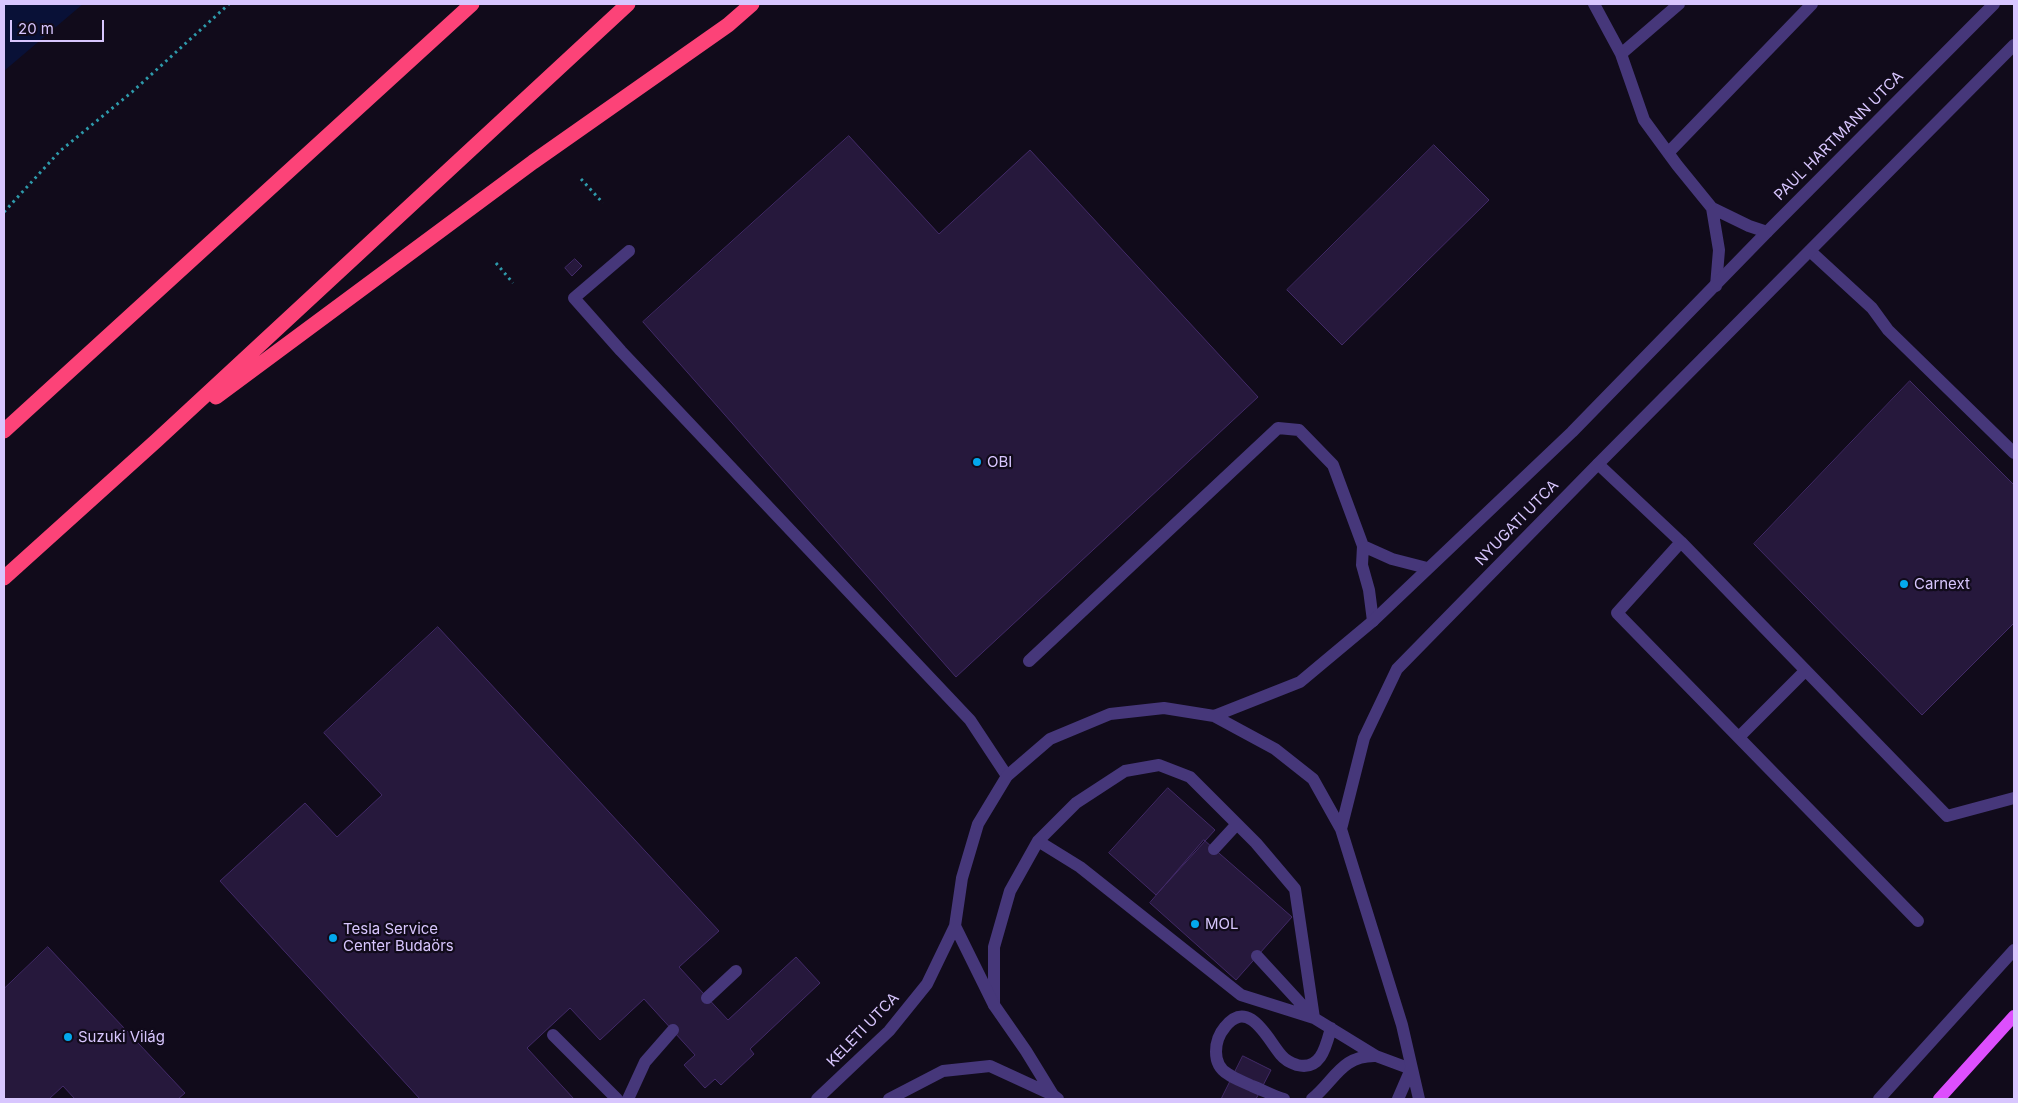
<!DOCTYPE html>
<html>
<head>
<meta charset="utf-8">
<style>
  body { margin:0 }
  #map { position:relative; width:2018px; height:1103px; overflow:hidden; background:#110b1b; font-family:Inter,sans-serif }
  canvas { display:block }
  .frame { position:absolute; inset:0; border:5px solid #d8c6fe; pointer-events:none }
  .scale { position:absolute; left:10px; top:20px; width:94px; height:22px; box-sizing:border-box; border:2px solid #d8c6fe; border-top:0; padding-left:6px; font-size:15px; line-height:18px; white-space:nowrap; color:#d8c6fe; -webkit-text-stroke:4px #110b1b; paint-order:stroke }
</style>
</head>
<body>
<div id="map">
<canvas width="2018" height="1103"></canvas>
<div class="frame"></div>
<div class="scale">20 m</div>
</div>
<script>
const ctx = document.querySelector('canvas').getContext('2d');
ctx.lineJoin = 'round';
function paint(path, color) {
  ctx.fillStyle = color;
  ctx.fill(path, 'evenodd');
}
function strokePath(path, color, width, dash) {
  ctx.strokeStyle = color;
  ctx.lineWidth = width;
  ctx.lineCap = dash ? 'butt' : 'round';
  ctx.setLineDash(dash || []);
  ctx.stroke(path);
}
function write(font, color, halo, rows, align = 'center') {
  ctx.font = font + ' Inter,sans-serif';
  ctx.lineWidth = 4.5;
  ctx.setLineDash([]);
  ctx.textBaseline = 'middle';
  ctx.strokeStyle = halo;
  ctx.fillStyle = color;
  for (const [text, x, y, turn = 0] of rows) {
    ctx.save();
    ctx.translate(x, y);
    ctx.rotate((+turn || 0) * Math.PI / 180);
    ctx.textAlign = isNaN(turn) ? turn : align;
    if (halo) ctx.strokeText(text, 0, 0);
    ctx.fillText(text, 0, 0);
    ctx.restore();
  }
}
paint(new Path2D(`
  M4,4H83L4,71Z`), '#091137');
const building = new Path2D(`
  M849,136L939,234L1030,150L1258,397L956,677L643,322Z
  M1434,145L1489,200L1342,345L1287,290Z
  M575,259L582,266L572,276L565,268Z
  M1910,381L2014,485V623L1922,715L1754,544Z
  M438,627L719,931L679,967L728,1020L796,957L820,983L750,1049L754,1054L721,1085L715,1079L705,1088L684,1065L695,1055L644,999L600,1040L570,1008L527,1048L574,1099H420L220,881L305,803L337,837L382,795L324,733Z
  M1168,788L1215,830L1156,895L1109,853Z
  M1204,840L1292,917L1236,980L1150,903Z
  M48,947L185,1093L178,1099H75L63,1086L49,1099H4V989Z
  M1243,1056L1271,1070L1256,1099H1224L1222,1098Z`);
paint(building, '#26183c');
strokePath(building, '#422a68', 1);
strokePath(new Path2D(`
  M581,179L603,203
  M4,212L60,151L132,92L229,4
  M496,263L513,283`), '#2e9aab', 3, [2.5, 4]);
strokePath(new Path2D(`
  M1594,4L1621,54L1644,120L1677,165L1712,208L1749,226L1767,232
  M1621,54L1679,4
  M1668,153L1812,4
  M1712,208L1719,250L1716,286
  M629,251L574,298L621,351L970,720L1007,776
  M1810,251L1872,308L1888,330L2014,453
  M1598,464L1681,542L1947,816L2014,798
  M1681,542L1617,613L1918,921
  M1363,546L1392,559L1427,568
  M1029,661L1278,428L1299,430L1333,465L1363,546L1362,565L1369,590L1373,621
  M1739,737L1805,671
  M1214,849L1237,824
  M1257,956L1314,1018L1376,1056L1411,1069
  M707,998L736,971
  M994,1005V947L1010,891L1038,841L1076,803L1125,771L1159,765L1190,777L1256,843L1295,889L1314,1018L1241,995L1080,867L1038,841
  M553,1035L617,1099
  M628,1099L645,1062L673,1030
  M1284,1099C1273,1096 1263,1090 1252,1086C1244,1082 1235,1079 1228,1074C1211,1064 1214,1040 1225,1027C1249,997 1268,1040 1281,1055C1285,1060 1291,1063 1297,1065C1321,1071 1326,1046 1331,1028
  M1312,1099C1335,1080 1342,1055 1376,1056`), '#46377a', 12);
strokePath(new Path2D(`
  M1214,716L1300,682L1373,621L1572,432L1767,232L1994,4
  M1341,829L1364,738L1397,669L1598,464L2014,45
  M955,926L994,1005L1026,1051L1053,1095L1058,1099
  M817,1099L889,1031L927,984L955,926L962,878L978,824L1007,776L1050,739L1110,714L1164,708L1214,716L1275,749L1313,779L1341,829L1402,1025L1419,1099
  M889,1099L943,1071L990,1066L1053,1095
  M1398,1099L1411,1069
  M1879,1099L2014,950`), '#46377a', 12);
strokePath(new Path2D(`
  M1939,1099L2014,1016`), '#dd4ffd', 12);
strokePath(new Path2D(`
  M216,397L533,162L728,25L752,4
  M4,431L472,4
  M4,578L156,441L628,4`), '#fc4378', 15);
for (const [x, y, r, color] of [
  [977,462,5,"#03a8ed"],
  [1904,584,5,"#03a8ed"],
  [1195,924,5,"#03a8ed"],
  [333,938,5,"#03a8ed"],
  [68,1037,5,"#03a8ed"]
]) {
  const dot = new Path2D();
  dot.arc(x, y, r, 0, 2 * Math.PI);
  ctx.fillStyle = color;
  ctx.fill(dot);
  strokePath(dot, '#110b1b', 2);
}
write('15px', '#d8c6fe', '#110b1b', [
  ["PAUL HARTMANN UTCA",1839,136,-45],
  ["NYUGATI UTCA",1517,523,-46],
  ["KELETI UTCA",863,1030,-46]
]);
write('15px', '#d8c6fe', '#110b1b', [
  ["OBI",987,462],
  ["Carnext",1914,584],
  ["MOL",1205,924],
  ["Tesla Service",343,929],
  ["Center Budaörs",343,946],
  ["Suzuki Világ",78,1037]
], 'left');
</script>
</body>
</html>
